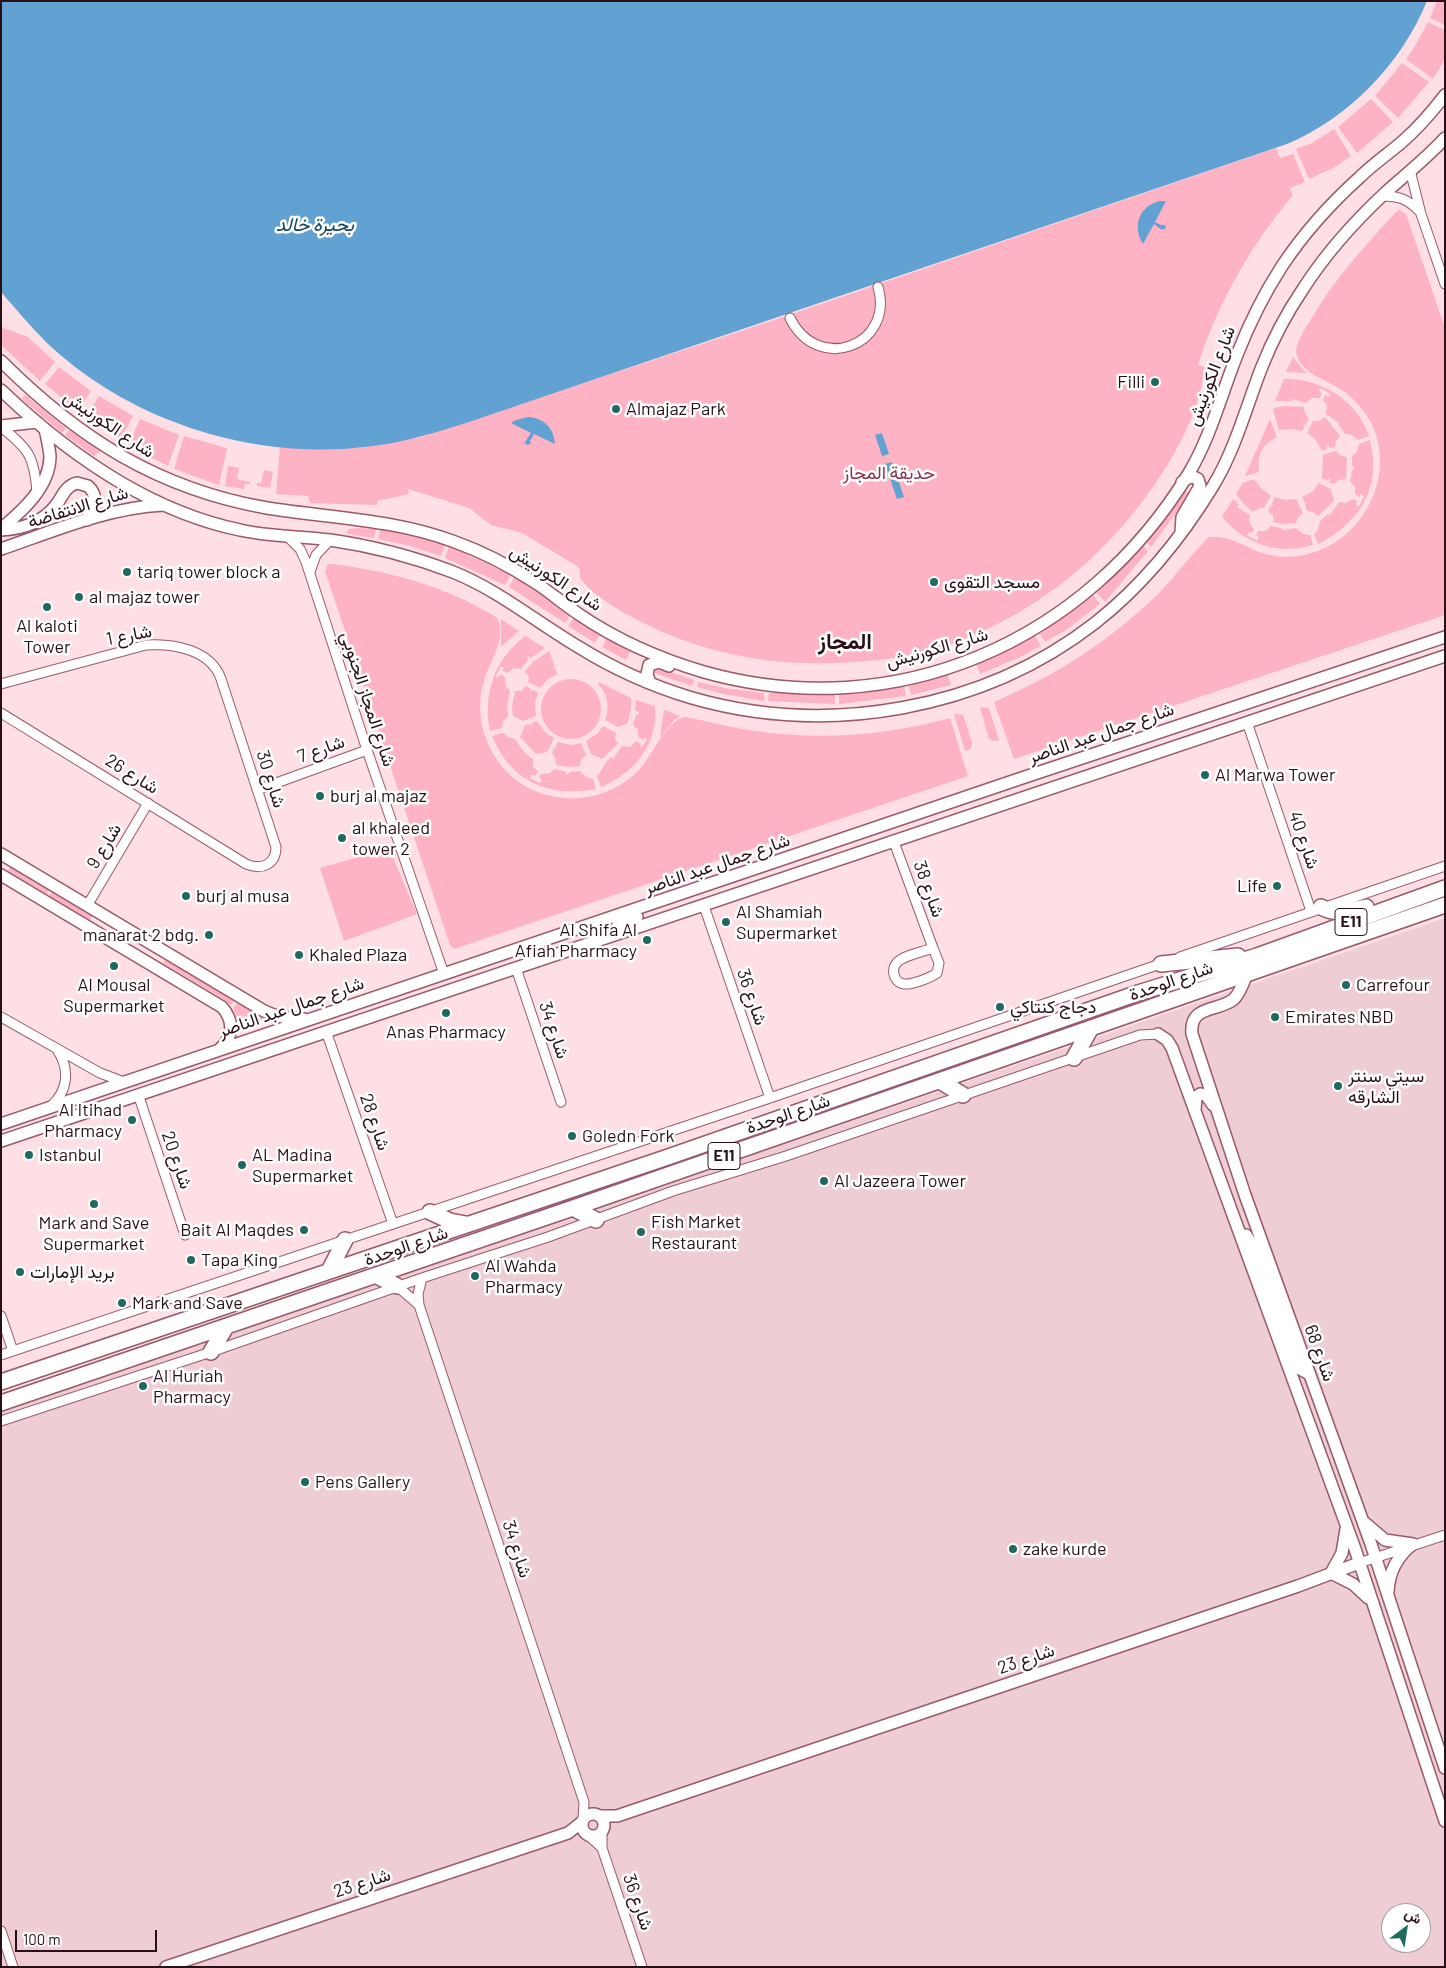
<!DOCTYPE html>
<html>
<head>
<meta charset="utf-8">
<style>
  body { margin:0 }
  #map { position:relative; width:1446px; height:1968px; overflow:hidden; background:#fddfe5; font-family:Barlow,Vazirmatn,sans-serif }
  canvas { display:block }
  .frame { position:absolute; inset:0; border:2px solid #291017; pointer-events:none }
  .north { position:absolute; left:1381px; top:1903px; width:50px; height:50px; box-sizing:border-box; background:#fff; border:1px solid #a99fa2; border-radius:50%; rotate:31deg; font-size:14px; font-weight:700; line-height:20px; text-align:center; color:#291017 }
  .north::after { content:''; display:block; margin:auto; width:18px; height:22px; background:#206960; clip-path:polygon(50% 0,100% 100%,50% 72%,0 100%) }
  .scale { position:absolute; left:15px; top:1930px; width:142px; height:22px; box-sizing:border-box; border:2px solid #291017; border-top:0; padding-left:6px; font-size:15px; line-height:18px; white-space:nowrap; color:#291017; -webkit-text-stroke:4px #fff; paint-order:stroke }
</style>
</head>
<body>
<div id="map">
<canvas width="1446" height="1968"></canvas>
<div class="frame"></div>
<div class="north">ش</div>
<div class="scale">100 m</div>
</div>
<script>
const ctx = document.querySelector('canvas').getContext('2d');
ctx.lineJoin = 'round';
function paint(path, color) {
  ctx.fillStyle = color;
  ctx.fill(path, 'evenodd');
}
function strokePath(path, color, width, dash) {
  ctx.strokeStyle = color;
  ctx.lineWidth = width;
  ctx.lineCap = dash ? 'butt' : 'round';
  ctx.setLineDash(dash || []);
  ctx.stroke(path);
}
function write(font, color, halo, rows, align = 'center') {
  ctx.font = font + ' Barlow,Vazirmatn,sans-serif';
  ctx.lineWidth = 5;
  ctx.setLineDash([]);
  ctx.textBaseline = 'middle';
  ctx.strokeStyle = halo;
  ctx.fillStyle = color;
  for (const [text, x, y, turn = 0] of rows) {
    ctx.save();
    ctx.translate(x, y);
    ctx.rotate((+turn || 0) * Math.PI / 180);
    ctx.textAlign = isNaN(turn) ? turn : align;
    if (halo) ctx.strokeText(text, 0, 0);
    ctx.fillText(text, 0, 0);
    ctx.restore();
  }
}
paint(new Path2D(`
  M1445,918V1967H1V1409L604,1206ZM1391,1913H1421V1943H1391Z`), '#efcdd5');
paint(new Path2D(`
  M1437,1H1445V25L1430,18Z
  M1428,22L1445,30V59L1433,79L1406,59L1415,46Z
  M1402,63L1429,82L1398,118L1375,96Z
  M1371,99L1393,122L1357,153L1338,127Z
  M1334,129L1351,156L1335,167L1309,179L1296,149L1312,143Z
  M1276,148L1280,158L1293,154L1305,182L1290,188L1293,195C1252,244 1220,299 1200,359L1198,365L1205,367C1199,415 1173,460 1145,498C1100,559 1043,605 974,635C963,639 952,645 941,648C917,656 892,659 867,661C802,667 741,662 680,639C654,629 595,602 580,578V570L577,566L522,533L491,525L469,508L408,489L409,494L377,501V505L310,503L308,496L276,494L280,447L311,449L359,448L421,437L774,320Z
  M1399,210L1406,214L1445,328V615L1014,759L994,702C1058,674 1107,643 1158,594C1176,576 1190,555 1209,537C1228,535 1242,545 1259,552C1273,557 1290,558 1304,555C1368,542 1404,462 1362,409C1356,401 1348,394 1340,389C1325,379 1297,372 1296,350C1298,338 1307,326 1313,316C1336,277 1365,246 1395,213Z
  M1,327L28,337L55,362L40,381L1,345Z
  M1293,357L1306,373L1286,372Z
  M59,367L91,391L78,411L45,384Z
  M1284,379C1321,378 1357,400 1369,436L1358,440L1352,435L1345,434L1338,424L1339,423L1326,414L1327,405L1323,400L1325,395L1328,397L1330,394L1321,388L1319,391L1322,393L1320,398H1312L1305,403L1292,399L1291,401H1275Z
  M25,395L66,428L62,433L22,399Z
  M99,396L133,416L121,439L86,417Z
  M1283,406L1304,407L1305,414L1309,419L1305,425L1303,424L1305,426L1302,431L1291,429L1279,430L1273,410L1274,408Z
  M1325,417L1340,436L1336,441L1335,447L1330,448L1328,445L1326,446L1328,448L1322,451L1316,440L1307,433L1313,421H1320Z
  M140,419L179,435L168,466L128,446Z
  M1270,419L1277,437C1262,444 1256,457 1259,472L1245,476Z
  M69,430L100,451L94,456L65,435Z
  M184,436L227,448L219,485L174,469Z
  M1370,440C1382,487 1360,523 1318,544L1314,534L1318,530L1320,521L1328,514L1330,515L1339,502L1346,503L1353,499L1357,501L1356,504L1359,506L1364,496L1361,494L1359,497L1355,494V487L1350,481L1352,470H1354V467L1352,466V456L1357,452L1359,444Z
  M1336,451L1341,456L1347,457L1346,479L1339,480L1334,484L1329,482L1330,479L1329,478L1327,481L1322,478L1323,455Z
  M228,466L239,468L237,479L250,482V484H245L244,489L225,486Z
  M264,470L273,472L270,488L257,486V483H261Z
  M1254,479L1261,488L1271,496L1264,508H1260L1253,512L1244,504L1236,494L1243,483Z
  M1319,483L1331,489L1334,501L1318,516L1313,512L1307,511L1305,504L1308,503H1305L1302,497L1312,492Z
  M1185,491L1190,494L1151,547L1147,543Z
  M1275,497L1285,500L1296,499L1303,513L1298,517L1296,523L1284,524L1273,522V515L1268,511L1271,505H1274L1272,503Z
  M1233,499L1239,504L1237,507L1250,515L1249,522L1254,529L1252,533L1249,532L1247,535L1257,541L1259,537L1256,535L1258,531H1266L1271,526L1281,528L1282,530L1296,528L1303,534L1310,535L1313,545C1278,555 1246,545 1222,517Z
  M354,528L376,529L374,538L347,534L348,529H353Z
  M380,530L406,533L445,545L441,556L410,546L378,539Z
  M449,546L511,575L505,585L445,558Z
  M1143,546L1148,551L1105,602L1096,592Z
  M328,564H333C379,570 425,581 467,601C477,607 488,611 497,618C506,637 494,655 487,672C473,706 481,744 506,771C542,808 603,807 639,770C651,757 667,720 685,717C707,721 728,727 749,730C816,741 885,736 950,718L968,776L454,949L450,945L325,571Z
  M514,577L571,614L565,623L509,587Z
  M1093,595L1100,604L1069,628L1045,642L1040,634Z
  M574,617L600,634L595,643L568,626Z
  M501,619L519,631L501,647Z
  M525,636L545,648L531,658L528,656L527,658L529,659L521,669L514,668L507,673L502,670L504,668L501,666L496,676L498,678L501,674L505,677L506,686L510,691L507,707L508,716L503,721L502,728L490,731C483,693 494,660 525,636Z
  M1035,636L1041,646L1018,658L980,674L976,662Z
  M607,638L631,650L626,660L602,647Z
  M549,651L555,667L553,668L556,669L557,674L547,680L540,688L528,682L529,677L525,671L533,662Z
  M654,667H656L694,680L692,686L654,673Z
  M947,673L951,685L911,695L908,683Z
  M541 709a30 30 0 1 1 60 0a30 30 0 1 1-60 0Z
  M599,682L631,698V707L628,723L618,727L605,720C610,707 608,694 598,684Z
  M698,682L725,688L764,693V701L723,694L697,687Z
  M904,684L906,696L839,704V692Z
  M526,686L531,689L530,692L533,690L538,693L535,703L536,716L523,721L513,716L512,707L515,691H521Z
  M835,692V704L768,701L769,693Z
  M636,700L655,706C659,743 634,774 601,787L597,776C604,769 603,764 611,757L613,759L622,746L630,747L636,741L641,744L640,746L642,747L647,739L645,738L643,740L638,737V730L633,725L636,715H638L639,712L635,710Z
  M980,707L989,708L999,740L995,741L989,739Z
  M664,710L680,716L674,720L660,738Z
  M954,714L963,715L972,742L971,749L965,751Z
  M537,721L546,733L554,738L547,752L536,754L520,737L525,725L530,724L532,726V723Z
  M603,726L616,733L615,739L618,744L602,759L591,754L586,741L597,734Z
  M503,733L508,737L515,739L524,752L533,759V767L538,771L535,776L532,774L530,778L540,783L542,780L539,777L541,774L550,773L554,769L566,772V774H569L570,772L580,771L586,777L593,779L596,789C549,798 511,782 492,736Z
  M558,742L572,745L581,743L586,755L581,760L580,766L568,767L556,765L555,758L552,753L554,748H557L555,747Z
  M389,848L417,914L344,941L320,868Z
  M11,866L49,889L47,894L8,871Z
  M52,891L93,915L90,920L49,896Z
  M166,958L235,999L231,1005L222,998L163,963Z
  M239,1001L266,1018L238,1028L237,1017L233,1008Z`), '#feb3c5');
paint(new Path2D(`
  M1,1H1427C1401,64 1350,117 1287,144L469,422C437,432 406,442 373,446C257,462 132,423 47,343C31,327 16,309 1,292Z
  M1160,201H1166L1155,222L1161,225H1165L1166,228L1162,230L1154,224L1143,244C1132,226 1139,206 1160,201Z
  M528,417C544,418 554,428 555,444L534,434L530,441L531,444L526,445L525,442L531,433L511,423L516,420Z
  M882,433L889,454L882,456L875,435Z
  M892,462L904,497L897,499L885,464Z`), '#62a2d3');
const street = new Path2D(`
  M1410,170L1421,214L1445,284
  M1382,196C1399,196 1408,199 1420,212
  M790,318C818,375 895,345 878,287
  M1,427C29,449 34,456 37,492
  M288,537L300,549L306,562L367,750L444,974
  M310,572L316,555L330,540
  M1,684L146,645C174,643 211,650 221,679L276,847C276,864 262,871 246,864L1,713
  M1247,722L1311,911
  M257,790L367,750
  M894,842L933,948C923,952 909,954 900,960C890,966 892,982 904,984C912,985 930,978 937,973L939,963L933,948
  M87,906L148,803
  M704,906L770,1098
  M1180,957L1445,866
  M516,968L561,1102
  M1,1017L100,1073L124,1082
  M326,1031L393,1224
  M138,1094L185,1235
  M51,1106C68,1091 70,1070 58,1051
  M422,1278L418,1294L419,1305L584,1802L583,1819
  M397,1286L419,1305
  M1,1316L13,1351
  M1,1355L770,1098L1166,962
  M1,1421L211,1352L422,1278L548,1237L673,1191L786,1156L1140,1035L1158,1034
  M1359,1563L1445,1535
  M602,1831V1848L642,1967
  M589,1836L602,1848
  M1,1931L13,1967`);
const secondary = new Path2D(`
  M1,361C78,438 158,489 267,508C330,518 394,519 455,542C483,552 510,566 536,583C551,593 565,605 580,615C617,640 660,659 704,672C896,726 1086,642 1189,473C1211,436 1221,395 1237,355C1249,324 1264,294 1282,266C1304,233 1331,203 1360,177C1373,164 1388,154 1402,142C1418,128 1432,112 1445,95
  M1,390C68,454 149,511 240,530C270,537 300,536 330,540C372,546 414,557 453,572C498,590 535,621 577,646C612,668 652,686 692,698C828,737 983,710 1095,623C1142,586 1182,537 1213,486C1235,450 1246,408 1261,369C1272,341 1286,314 1303,289C1326,253 1354,222 1385,193C1405,175 1427,158 1445,138
  M1,426L37,422
  M1,529C22,511 50,487 50,456C49,447 47,438 45,429
  M1,530C22,529 43,522 56,505C63,496 65,486 77,483L88,486C100,497 93,508 87,520
  M1181,532L1182,517L1200,486L1198,479C1192,475 1188,478 1182,482
  M1,549C54,531 106,508 163,505
  M650,683L647,674L649,665L659,662L669,666
  M1,854L264,1011C276,1017 290,1019 304,1019
  M1,875L222,1007C234,1021 234,1036 220,1049
  M617,934L616,931L618,925L637,917
  M1247,974C1244,981 1240,993 1234,999C1219,1012 1189,1004 1192,1034L1245,1195L1371,1544L1445,1768
  M1158,1034L1167,1040L1172,1048L1355,1549L1445,1821
  M1195,1110L1196,1098L1200,1094L1206,1095L1213,1105
  M1,1124L1019,779L1445,637
  M1,1141L1445,656
  M1246,1235L1254,1247L1293,1359L1300,1369L1309,1374
  M1365,1523L1385,1540L1413,1544
  M1331,1573L1342,1553L1346,1529
  M1331,1573L1353,1584L1368,1598
  M1388,1592C1389,1572 1397,1556 1413,1544
  M582 1825a11 11 0 1 1 22 0a11 11 0 1 1-22 0Z
  M600,1816H617L1298,1586L1359,1563
  M166,1967L568,1833L582,1822`);
const highway = new Path2D(`
  M1321,907C1337,916 1350,910 1366,907
  M1161,964L1238,956
  M1074,1058L1091,1028
  M940,1081L963,1095
  M573,1208L596,1220
  M430,1212L450,1221L466,1224
  M329,1271L345,1240
  M377,1276L397,1286
  M211,1352L226,1327
  M1,1382L668,1157L1138,993L1257,956L1445,888
  M1,1403L573,1208L1445,905`);
strokePath(street, '#99596a', 11);
strokePath(secondary, '#99596a', 14);
strokePath(highway, '#99596a', 18);
strokePath(street, '#fff', 9);
strokePath(secondary, '#fff', 11);
strokePath(highway, '#fff', 15);
for (const [x, y, r, color] of [
  [1155,382,5,"#206960"],
  [616,409,5,"#206960"],
  [127,572,5,"#206960"],
  [934,582,5,"#206960"],
  [79,597,5,"#206960"],
  [47,607,5,"#206960"],
  [1205,775,5,"#206960"],
  [320,796,5,"#206960"],
  [342,838,5,"#206960"],
  [1277,886,5,"#206960"],
  [186,896,5,"#206960"],
  [726,922,5,"#206960"],
  [209,935,5,"#206960"],
  [647,940,5,"#206960"],
  [299,955,5,"#206960"],
  [114,966,5,"#206960"],
  [1346,985,5,"#206960"],
  [1000,1007,5,"#206960"],
  [446,1013,5,"#206960"],
  [1275,1017,5,"#206960"],
  [1338,1086,5,"#206960"],
  [132,1120,5,"#206960"],
  [572,1136,5,"#206960"],
  [29,1155,5,"#206960"],
  [242,1165,5,"#206960"],
  [824,1181,5,"#206960"],
  [94,1204,5,"#206960"],
  [304,1230,5,"#206960"],
  [641,1232,5,"#206960"],
  [191,1260,5,"#206960"],
  [20,1272,5,"#206960"],
  [475,1276,5,"#206960"],
  [122,1303,5,"#206960"],
  [143,1386,5,"#206960"],
  [305,1482,5,"#206960"],
  [1013,1549,5,"#206960"]
]) {
  const dot = new Path2D();
  dot.arc(x, y, r, 0, 2 * Math.PI);
  ctx.fillStyle = color;
  ctx.fill(dot);
  strokePath(dot, '#fff', 2);
}
for (const [x, y, w] of [
  [1351,922,32],
  [724,1156,32]
]) {
  const box = new Path2D();
  box.roundRect(x - w / 2, y - 13.5, w, 27, 4);
  ctx.fillStyle = '#fff';
  ctx.fill(box);
  strokePath(box, '#291017', 1);
}
write('bold 16px', '#291017', null, [
  ["E11",1351,922],
  ["E11",724,1156]
]);
write('18px', '#291017', '#fff', [
  ["شارع الكورنيش",1211,376,-69],
  ["شارع الكورنيش",109,424,34],
  ["شارع الانتفاضة",78,507,-17],
  ["شارع الكورنيش",556,578,33],
  ["شارع 1",129,635,-11],
  ["شارع الكورنيش",937,648,-16],
  ["شارع المجاز الجنوبي",368,699,72],
  ["شارع جمال عبد الناصر",1101,733,-19],
  ["شارع 7",321,749,-20],
  ["شارع 26",132,774,32],
  ["شارع 30",271,779,72],
  ["شارع 40",1304,840,71],
  ["شارع 9",104,846,-59],
  ["شارع جمال عبد الناصر",717,864,-19],
  ["شارع 38",929,889,70],
  ["شارع الوحدة",1171,981,-19],
  ["شارع 36",752,997,71],
  ["شارع جمال عبد الناصر",291,1007,-19],
  ["شارع 34",554,1030,71],
  ["شارع الوحدة",788,1114,-19],
  ["شارع 28",375,1122,71],
  ["شارع 20",177,1160,71],
  ["شارع الوحدة",406,1246,-19],
  ["شارع 68",1320,1353,70],
  ["شارع 34",517,1549,72],
  ["شارع 23",1026,1659,-19],
  ["شارع 23",362,1883,-18],
  ["شارع 36",638,1902,71]
]);
write('18px', '#291017', '#fff', [
  ["Filli",1145,382,"right"],
  ["Almajaz Park",626,409],
  ["tariq tower block a",137,572],
  ["مسجد التقوى",944,582],
  ["al majaz tower",89,597],
  ["Al kaloti",47,626,"center"],
  ["Tower",47,647,"center"],
  ["Al Marwa Tower",1215,775],
  ["burj al majaz",330,796],
  ["al khaleed",352,828],
  ["tower 2",352,849],
  ["Life",1267,886,"right"],
  ["burj al musa",196,896],
  ["Al Shamiah",736,912],
  ["Supermarket",736,933],
  ["Al Shifa Al",637,930,"right"],
  ["Afiah Pharmacy",637,951,"right"],
  ["manarat 2 bdg.",199,935,"right"],
  ["Khaled Plaza",309,955],
  ["Al Mousal",114,985,"center"],
  ["Supermarket",114,1006,"center"],
  ["Carrefour",1356,985],
  ["دجاج كنتاكي",1010,1007],
  ["Emirates NBD",1285,1017],
  ["Anas Pharmacy",446,1032,"center"],
  ["سيتي سنتر",1348,1076],
  ["الشارقه",1348,1097],
  ["Al Itihad",122,1110,"right"],
  ["Pharmacy",122,1131,"right"],
  ["Goledn Fork",582,1136],
  ["Istanbul",39,1155],
  ["AL Madina",252,1155],
  ["Supermarket",252,1176],
  ["Al Jazeera Tower",834,1181],
  ["Fish Market",651,1222],
  ["Restaurant",651,1243],
  ["Mark and Save",94,1223,"center"],
  ["Supermarket",94,1244,"center"],
  ["Bait Al Maqdes",294,1230,"right"],
  ["Tapa King",201,1260],
  ["Al Wahda",485,1266],
  ["Pharmacy",485,1287],
  ["بريد الإمارات",30,1272],
  ["Mark and Save",132,1303],
  ["Al Huriah",153,1376],
  ["Pharmacy",153,1397],
  ["Pens Gallery",315,1482],
  ["zake kurde",1023,1549]
], 'left');
write('18px', '#8a2e4d', '#fff', [
  ["حديقة المجاز",889,473]
]);
write('italic 19px', '#114264', '#fff', [
  ["بحيرة خالد",315,225]
]);
write('bold 22px', '#291017', '#fff', [
  ["المجاز",845,642]
]);
</script>
</body>
</html>
